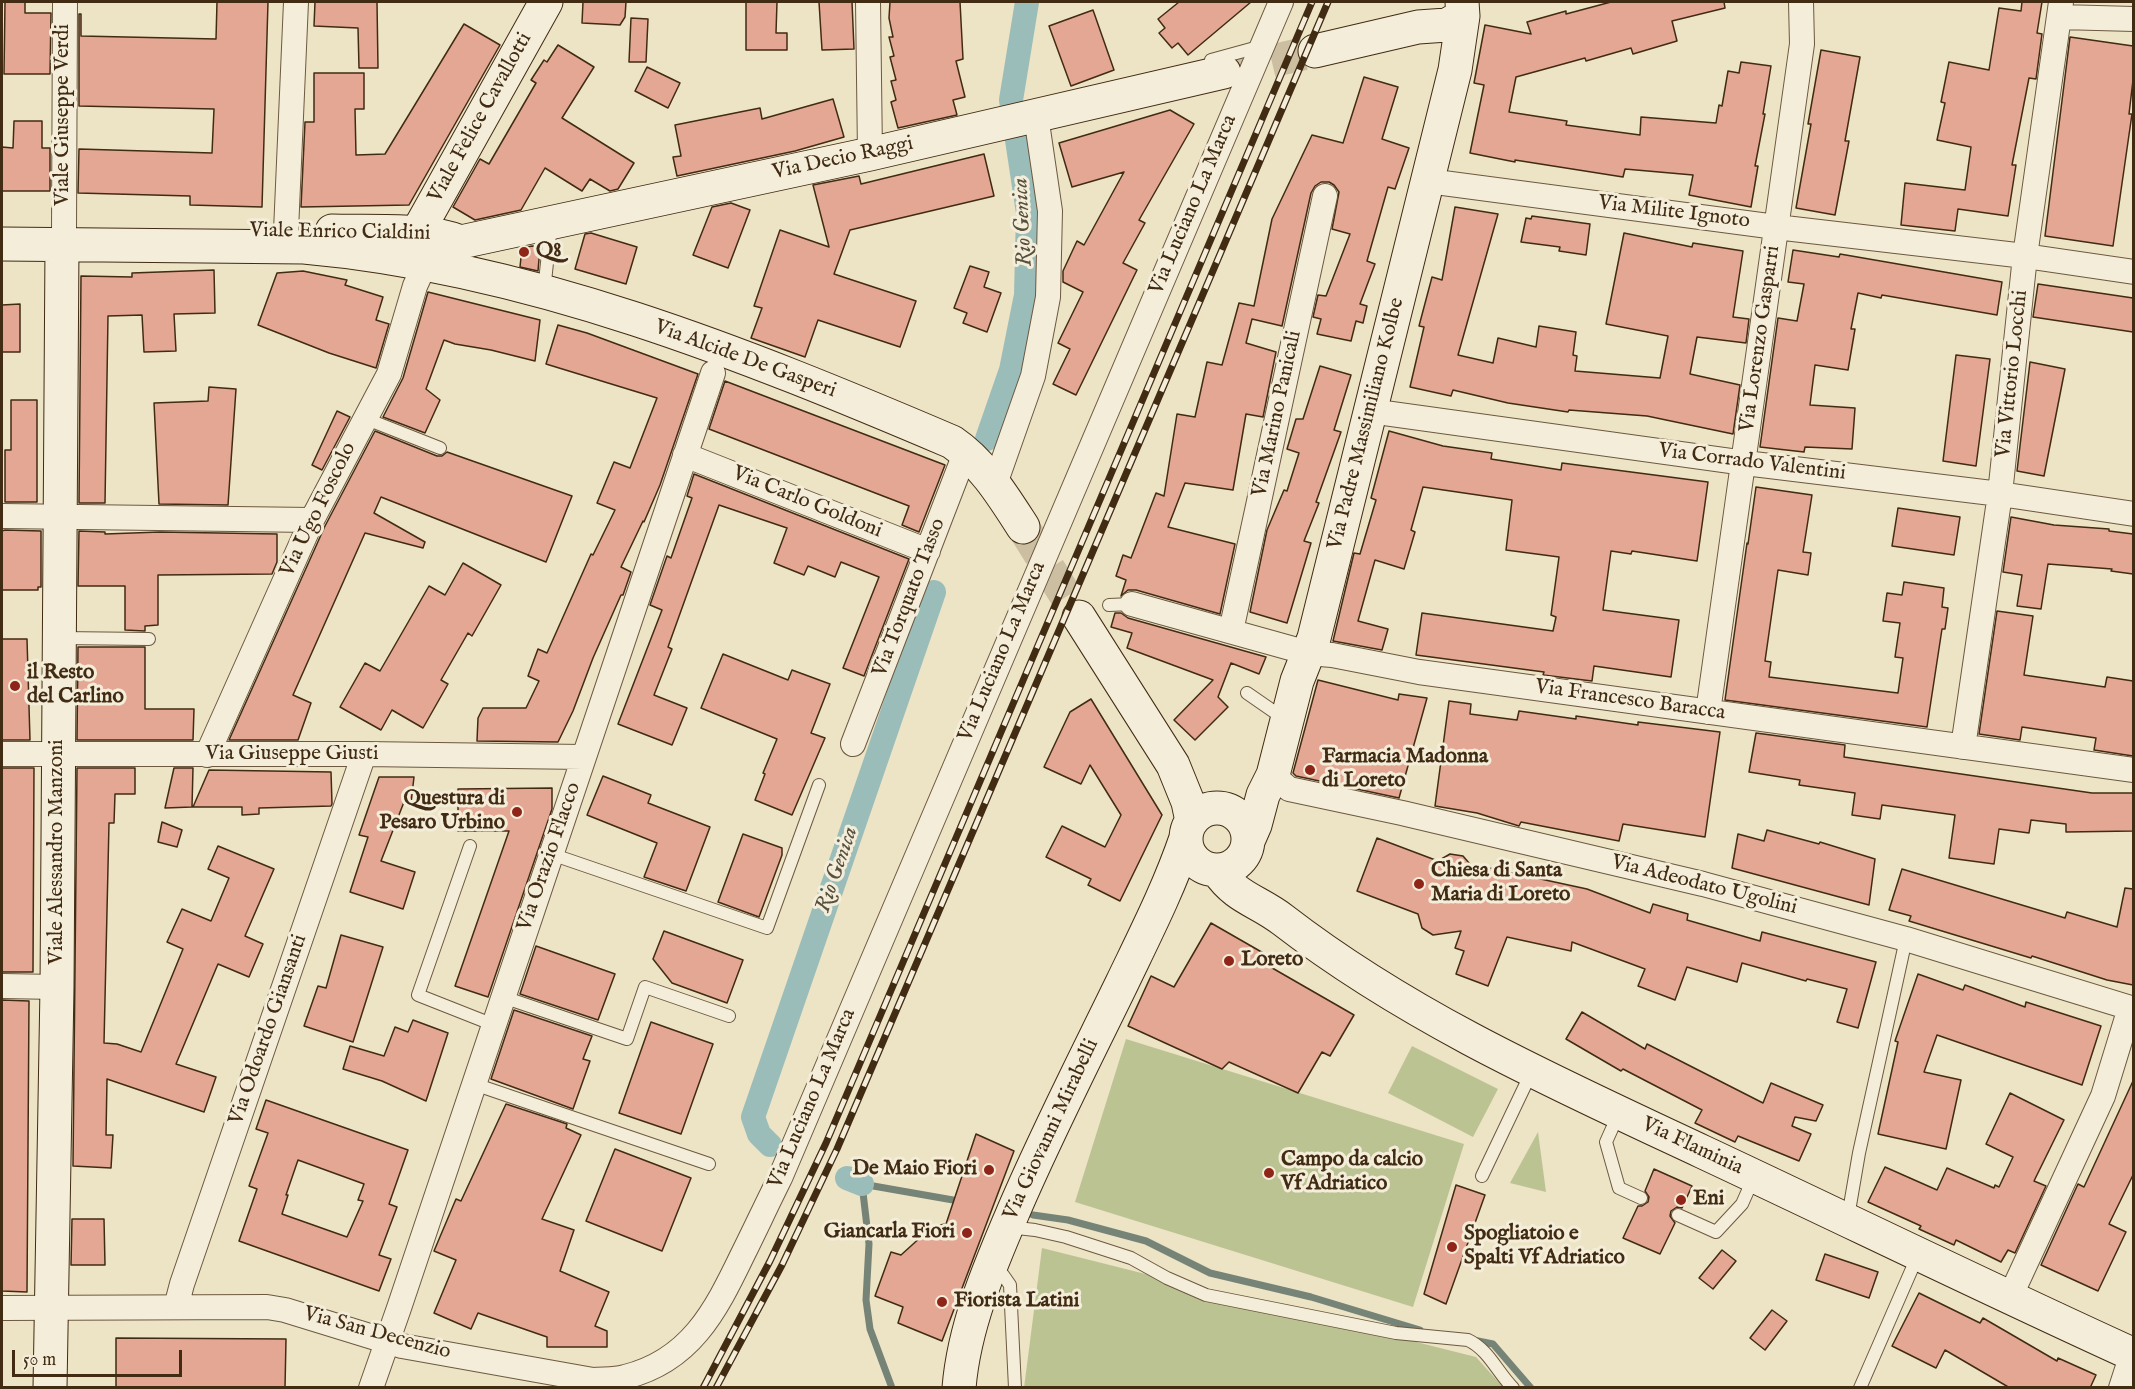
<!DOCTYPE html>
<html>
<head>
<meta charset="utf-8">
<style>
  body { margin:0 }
  #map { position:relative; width:2135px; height:1389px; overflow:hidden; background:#ede3c5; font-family:"IM FELL English",serif }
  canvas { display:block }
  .frame { position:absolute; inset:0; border:3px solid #412b13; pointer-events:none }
  .scale { position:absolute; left:12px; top:1350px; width:170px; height:27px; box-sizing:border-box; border:3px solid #412b13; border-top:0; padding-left:8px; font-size:18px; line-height:21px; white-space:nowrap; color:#412b13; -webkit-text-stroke:4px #f3edd9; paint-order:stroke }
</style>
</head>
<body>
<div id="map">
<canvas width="2135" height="1389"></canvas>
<div class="frame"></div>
<div class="scale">50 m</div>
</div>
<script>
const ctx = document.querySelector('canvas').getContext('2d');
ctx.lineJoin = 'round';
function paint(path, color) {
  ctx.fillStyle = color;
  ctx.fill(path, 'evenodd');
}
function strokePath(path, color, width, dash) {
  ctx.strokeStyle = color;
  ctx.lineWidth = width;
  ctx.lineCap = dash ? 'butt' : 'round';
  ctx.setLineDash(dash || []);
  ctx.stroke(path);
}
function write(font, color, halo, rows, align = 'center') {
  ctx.font = font + ' "IM FELL English",serif';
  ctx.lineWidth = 6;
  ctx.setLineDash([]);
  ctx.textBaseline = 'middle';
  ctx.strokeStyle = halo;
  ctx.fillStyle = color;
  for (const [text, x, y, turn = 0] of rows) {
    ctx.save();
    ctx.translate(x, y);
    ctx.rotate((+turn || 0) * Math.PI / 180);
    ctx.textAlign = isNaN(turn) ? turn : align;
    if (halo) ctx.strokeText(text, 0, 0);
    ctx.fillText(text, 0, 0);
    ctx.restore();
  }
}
paint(new Path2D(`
  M1126,1039L1464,1144L1413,1307L1075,1202Z
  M1412,1046L1498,1089L1473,1137L1388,1093Z
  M1538,1132L1546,1192L1510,1183Z
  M1042,1248L1476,1357L1503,1387L1024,1388Z`), '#bcc392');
strokePath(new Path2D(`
  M1033,1215L1068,1220L1146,1241L1210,1273L1311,1297L1420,1330
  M1473,1340L1493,1344L1531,1388
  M892,1388L870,1329L866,1300L869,1244L862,1184L953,1200`), '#768377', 7);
strokePath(new Path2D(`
  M987,439L1011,370L1026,295L1028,213L1011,100L1027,2
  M770,1145L759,1134L753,1117L934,592
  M847,1178L862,1184`), '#9abdba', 24);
const building = new Path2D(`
  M5,2H25V13H51L50,74H4Z
  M217,2H268L262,207L190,205V196L78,193L79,149L212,153L214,109L79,106V14H81V36L216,39Z
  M315,2H377L378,68H359L358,28L314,26Z
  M583,2H626L625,17L620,25L582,23Z
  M746,2H777L776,33H787V50H746Z
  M819,2H852L854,49L822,50Z
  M890,2H960L963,59L956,61L965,97L953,100L957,115L898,128L891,102L896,100L891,81L896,80L890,57L894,56L889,37H893L889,18Z
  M1179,2H1251L1188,55L1178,43L1172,48L1159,33L1165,28L1158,19Z
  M1611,2H1724L1725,8L1672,21L1677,41L1633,54L1631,48L1586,61L1585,58L1516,77L1509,112L1567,121L1566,125L1640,135L1641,117L1716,123L1719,105L1722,106L1728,71L1739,73L1741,62L1771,66L1763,114H1765L1755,166H1758L1751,207L1689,195L1693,175L1625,169L1623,177L1515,160V162L1470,153L1484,85L1474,83L1485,25L1531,34L1527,22L1566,11V14Z
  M2022,2H2042L2037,33L2042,34L2036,79L2029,78L2012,165H2016L2008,216L1958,209L1955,231L1901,225L1905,183L1965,190L1971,147L1937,140L1945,103L1941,102L1949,62L1989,70L1999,8L2021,11Z
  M1093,10L1114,70L1071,86L1049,26Z
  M631,18L648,19L646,62H629Z
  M464,24L500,45L409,205L301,207L305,122H314V73H364V109H355L356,155L385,154Z
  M2070,37L2133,46V80L2129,114H2132L2113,246L2045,236Z
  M558,45L594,67L562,118L634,163L618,189L610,191L590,179L582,191L545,168L521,210L475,220L453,207L480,159L489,164L536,83L531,80L544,60L547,62Z
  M1821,50L1860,57L1845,141H1849L1835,215L1796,208L1811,124H1808Z
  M647,67L680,83L668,108L635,91Z
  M1364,77L1398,87L1382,139L1409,148L1395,189L1388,187L1367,261L1375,264L1360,304L1367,306L1363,323L1356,321L1351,341L1317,334L1321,319L1313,317L1318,295L1326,296L1350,234L1332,229L1339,192L1334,185L1329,182H1321L1315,186L1311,193L1282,326L1252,319L1246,343L1276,352L1263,417L1246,414L1233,490L1185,483L1168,527L1235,544L1220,614L1136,590H1128L1121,596L1126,580L1116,576L1123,555L1131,558L1156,493L1164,496L1177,414L1195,417L1207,362L1222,365L1239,303L1254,306L1272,219L1312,135L1343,143Z
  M833,99L844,137L795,151L677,176L673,157L681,156L675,125L760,108L762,119Z
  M1170,110L1194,124L1139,220L1145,223L1123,263L1137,270L1076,395L1053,384L1070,349L1058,343L1083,292L1063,282V271L1077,241L1084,245L1124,172L1072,187L1059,143Z
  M14,121H42V148H50V191H2V147L13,148Z
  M984,154L994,196L850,230L834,274L916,301L900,347L818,320L805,357L751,338L762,308L754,306L780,230L829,247L813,185L859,176L861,184Z
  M731,203L750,210L728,268L693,255L712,207Z
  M1455,207L1498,214L1458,355L1493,363L1498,338L1536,347L1539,326L1576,332L1573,355L1577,356L1575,371L1660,378L1668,336L1606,324L1624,233L1692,247L1693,243L1743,251L1733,317L1749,319L1746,343L1697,337L1690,374L1740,385L1733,434L1647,416L1569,410L1568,412L1508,403L1453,390L1451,396L1410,387L1424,327L1419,326L1432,277L1442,280Z
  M1532,216L1590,224L1586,255L1559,251L1560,247L1521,242L1526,218L1531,219Z
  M591,233L637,247L626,284L575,269L585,234Z
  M532,246L540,247L538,271L520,267L522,248Z
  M1793,250L1839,257L1840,254L2002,282L1997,315L1882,295L1881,298L1858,293L1851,329H1855L1848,370L1815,365L1810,405L1855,408L1852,449L1805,447L1804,452L1760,447L1778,318L1797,321L1804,284L1788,282Z
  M970,266L989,272L984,287L1001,293L987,332L963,323L967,313L954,308Z
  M214,270L215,313L174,314L176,351L144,352L142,315L108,316L105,503H79L81,276L132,277V273Z
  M303,271L347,280L345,285L383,297L376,320L389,324L376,368L329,353L258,325L277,273Z
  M2038,284L2133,298V332L2033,317Z
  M428,292L540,320L535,361L491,350L455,344L444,340L426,389L440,400L425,433L383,417L403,378Z
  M20,304V352H2V305Z
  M558,325L587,333L698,374L660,485L644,522L643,521L621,567L631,572L623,595H621L593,658L573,711L558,742L477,741L478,718L483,708H526L539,681L528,676L538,649L547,653L591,554L593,555L615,510L597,503L614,462L630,468L657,398L546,364Z
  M1956,355L1990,359L1976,466L1943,461Z
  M2030,362L2065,369L2044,476L2017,471Z
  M1320,366L1351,375L1334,430L1341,432L1316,502L1319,503L1304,541L1311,543L1287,623L1250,612L1267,530L1284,490L1287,491L1299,453L1287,449L1296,419H1303Z
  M725,381L945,465L919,532L902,525L909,506L709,429Z
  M209,387L236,389L228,505L159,504L154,403L208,401Z
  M11,400H37V502H5V450H11Z
  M337,411L350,417L322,470L312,465Z
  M375,431L437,456H442L447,452L572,496L546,562L381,497L374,513L425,542L423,548L365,533L293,695L311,703L298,740H229L325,526Z
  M1389,431L1443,446L1492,453L1491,459L1561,470L1562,463L1708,482L1697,561L1632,551L1631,554L1611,551L1603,610L1679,620L1671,677L1594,666L1592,681L1543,675L1544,672L1416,655L1422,613L1553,631L1556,617L1551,615L1559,557L1506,550L1512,500L1423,487L1411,530L1415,532L1404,569L1375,560L1358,621L1388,629L1382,650L1333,641L1354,553L1360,554L1376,500L1371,498Z
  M694,474L909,559L864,676L843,668L879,577L841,562L835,577L808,566L804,575L774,563L787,528L719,505L668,647L672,649L654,695L687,708L672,745L618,724L662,610L650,605L667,556L671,558L692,498L687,496Z
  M1756,487L1812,495L1803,552L1811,553L1808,575L1778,570L1765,661L1771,662L1769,677L1898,693L1903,658L1895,657L1900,623L1883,621L1887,593L1902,595L1904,582L1944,588L1942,607L1948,608L1945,629H1942L1927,727L1725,700L1747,543L1748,544Z
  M1898,508L1960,517L1954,555L1892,546Z
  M2011,517L2054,525L2109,529V531L2133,534V574L2111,571L2112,569L2048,564L2041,609L2017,606L2022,575L2003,572Z
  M5,530L41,531V587H38V590H2V531Z
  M79,531L105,532V534L160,532L277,534V562L272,574L158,575V625L145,626V631L125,630V586H78Z
  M463,563L501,585L472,636L468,633L441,680L448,684L423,728L392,710L381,730L340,707L365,663L380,671L429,586L445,595Z
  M1997,611L2033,616L2024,675L2105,687L2107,677L2133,681V756L2094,750L2096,738L2022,727L2020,740L1979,734Z
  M1115,613H1121L1128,618L1266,657L1259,674L1231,663L1218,697L1228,707L1195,740L1174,720L1213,680L1127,648L1132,633L1111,627Z
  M2,639H27L30,740H2Z
  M78,647H145V709H194L193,740H77Z
  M723,654L788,680L792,670L830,684L811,733L825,738L792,815L755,800L765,774L763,773L777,739L701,708Z
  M1318,680L1398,700L1399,694L1427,698L1399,798L1296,776L1293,773Z
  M1091,699L1162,815L1120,901L1088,885L1091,879L1046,857L1062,826L1105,847L1121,815L1090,765L1081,784L1044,767L1070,712Z
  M1449,701L1471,704L1470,714L1517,720L1519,711L1576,719V716L1638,725V722L1720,732L1705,837L1623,824L1619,841L1521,822L1519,826L1477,813L1435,806Z
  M1756,733L1845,745L1844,757L2092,793H2133V831L2066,832V824L2031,820L2029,833L1999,829L1994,864L1949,858L1955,815L1882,805L1880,819L1852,815L1855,793L1799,785L1800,780L1749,772Z
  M2,768H34L33,972H2Z
  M77,768H135V794H115L114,823H109L104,1043L117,1044L141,1052L183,949L167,942L182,909L211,921L229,878L208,869L218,846L274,869L245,936L263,944L249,977L218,964L176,1064L216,1077L204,1112L107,1079L106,1135H113L111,1168L73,1166Z
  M174,768H193L192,807L165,808Z
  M209,770L331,772L332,804L331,806L259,808V814L242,815V807H193Z
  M603,776L651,795L648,803L710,827L686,891L644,877L657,843L587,815Z
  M379,777H414L411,803L404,802L381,861L415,872L403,909L350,892L368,837L359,835Z
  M552,788V809L488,997L455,986L509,831H458V789Z
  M162,822L182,830L177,847L158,842Z
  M1767,830L1819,844L1820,842L1875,859L1869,905L1732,868L1738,834L1764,841Z
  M743,834L782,848V855L759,917L718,902Z
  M1377,838L1438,861L1450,854L1463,856L1482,878L1485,867L1587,889L1650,913L1653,904L1688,914L1687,920L1760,941L1762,932L1876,962L1858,1028L1837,1022L1847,989L1807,979L1806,981L1742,963L1737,982L1687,967L1675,1000L1638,986L1645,969L1572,942L1571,951L1507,937L1488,986L1456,974L1464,951L1455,948L1461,931L1433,935L1422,928L1418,914L1357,891Z
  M1902,869L2065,918L2067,912L2117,927L2125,888L2133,889V985L2107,980L2032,956L2031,958L1909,921L1911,916L1889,910Z
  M1211,923L1272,958L1267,965L1354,1015L1330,1056L1322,1052L1298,1093L1229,1062L1222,1069L1128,1026L1151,976L1174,987Z
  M664,931L743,960L727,1003L672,983L653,959Z
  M341,935L383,947L353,1042L304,1026L318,986L326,988Z
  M536,946L615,974L598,1020L520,994Z
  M1918,974L1963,990L1965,985L2025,1007L2026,1002L2101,1026L2082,1085L1937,1035L1924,1072L1961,1080L1946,1149L1878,1134L1898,1042L1895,1041Z
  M2,1000L29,1001L27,1292L2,1291Z
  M514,1010L592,1036L583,1059L590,1061L573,1109L491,1079Z
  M1582,1012L1645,1049L1647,1044L1763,1103L1771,1083L1823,1105L1816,1121L1795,1117L1792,1126L1811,1134L1799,1161L1738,1136L1735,1142L1695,1123L1702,1110L1623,1069L1621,1071L1566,1039Z
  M413,1020L448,1033L426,1101L382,1081L343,1069L350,1046L384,1056L395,1027L408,1032Z
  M651,1022L713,1044L681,1134L619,1113Z
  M2133,1081V1175L2109,1224L2126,1232L2098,1291L2041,1265L2078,1184L2084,1187Z
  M2010,1093L2064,1120L2034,1181L2046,1186L2015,1253L2008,1250L2001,1262L1956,1240L1954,1245L1919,1229L1921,1226L1868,1202L1885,1167L1937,1190L1947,1168L1994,1188L1995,1185L1999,1187L2013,1157L1986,1144Z
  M266,1100L408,1150L389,1204L397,1207L379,1255L391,1259L379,1291L239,1241L257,1189L249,1186L268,1133L256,1129ZM298,1160L364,1184L358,1200L363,1201L347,1237L282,1214L288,1195H286Z
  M506,1104L567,1124L566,1128L581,1135L542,1219L574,1230L560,1271L609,1292L595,1326L607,1331V1347H547V1337L478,1313L471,1329L434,1313L456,1260L434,1251L456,1199L461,1201Z
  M976,1134L1014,1151L942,1341L898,1323L903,1307L875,1296L891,1252L901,1255L933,1226L946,1224Z
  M615,1149L691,1178L662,1251L586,1221Z
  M1654,1169L1692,1186L1682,1208L1677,1207L1671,1211L1670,1216L1675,1223L1660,1254L1623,1238L1638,1206H1642L1648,1202L1649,1197L1645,1191Z
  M1456,1185L1485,1195L1446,1304L1424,1294Z
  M72,1219H104L105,1265H71Z
  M1722,1250L1736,1261L1713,1289L1699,1278Z
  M1825,1254L1878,1272L1869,1298L1816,1280Z
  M1919,1293L1980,1323L1983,1318L2057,1361L2058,1358L2096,1375L2090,1388H2010L1945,1350L1936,1368L1892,1346Z
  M1772,1310L1787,1321L1765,1350L1750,1338Z
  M116,1338L286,1339L285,1388H116Z`);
paint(building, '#e3a794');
strokePath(building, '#412b13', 1.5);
strokePath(new Path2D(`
  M1224,72L1315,51
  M1023,527L1079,617`), '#cbbea1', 33, [33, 16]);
const lane = new Path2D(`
  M1211,60L1262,46
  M544,291L551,225
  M364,418L440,448
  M1109,605L1132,604
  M60,638L149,639
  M1247,693L1286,720
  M470,846L418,995L494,1025
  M551,854L767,928L819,785
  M503,997L627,1039L645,987L729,1016
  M474,1084L709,1164
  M1619,1113L1606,1142L1619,1188L1641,1198
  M1482,1176L1532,1071
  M1678,1215L1716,1232L1742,1204L1754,1177
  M1848,1217L1859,1153L1906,939
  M1008,1227L1035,1230L1066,1237L1131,1258L1167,1278L1206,1295L1396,1333L1468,1340C1489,1350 1497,1372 1513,1388
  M993,1267L1003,1275L1010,1285L1015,1388
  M1860,1388L1918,1255`);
const street = new Path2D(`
  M868,2L870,154
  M2060,17L2134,19
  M1428,181L1776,227L2025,256L2134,272
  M64,229L65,2
  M286,231L296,2
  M1370,411L1745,463L2000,494L2134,514
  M685,455L928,551
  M995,484L1033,376L1048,297L1050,211L1036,116
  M2,516L312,520
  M1132,604L1308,653L1332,655L1419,672L2134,770
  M1231,631L1325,196
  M1708,712L1802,44L1801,2
  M853,744L966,451
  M1963,747L2000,494L2025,256L2061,2
  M2,754H364L583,757
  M207,755L312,520L389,374L415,286L425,264
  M1273,775L1289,789L1402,813L1703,884L1906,939L2134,1009
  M2,986L57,987
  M2010,1297L2103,1096L2130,1008
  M176,1307L182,1284L364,754
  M2,1308L267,1307L285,1310L402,1346L593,1380C604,1379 615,1380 625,1377C690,1361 715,1312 742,1256C755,1230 767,1204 780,1178L1281,2
  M371,1388L399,1308L713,373
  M2121,1388L2132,1354`);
const secondary = new Path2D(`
  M1315,51L1418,27L1447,25L1463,16
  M332,231C371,232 426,228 461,242
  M2,244L304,247C530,267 745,354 952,442C983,463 1003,496 1023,527
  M403,244L417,233L546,2
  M425,264L443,250L461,242L870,154L1224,72
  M1079,617L1173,765L1188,802L1192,821
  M1186 839a31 31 0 1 1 62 0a31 31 0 1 1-62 0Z
  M1248,841L1255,825L1263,795L1273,775L1297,681L1314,638L1455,70L1463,16L1462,2
  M1217,870C1237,899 1257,900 1283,920C1410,1018 1558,1084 1703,1152C1846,1219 1989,1289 2134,1355
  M50,1388L57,987L62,245
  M959,1388C964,1326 990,1266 1014,1210C1047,1133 1085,1059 1122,983C1145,935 1169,888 1186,838`);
strokePath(lane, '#6c5940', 14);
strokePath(street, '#6c5940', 26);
strokePath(secondary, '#412b13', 35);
strokePath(lane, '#f3edd9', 12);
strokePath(street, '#f3edd9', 24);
strokePath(secondary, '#f3edd9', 33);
const rail = new Path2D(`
  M703,1388L770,1261L826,1143L1312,2
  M716,1388L782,1265L837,1149L1328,2`);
strokePath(rail, '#412b13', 7);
strokePath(rail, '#f3edd9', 4.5, [14]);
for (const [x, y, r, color] of [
  [524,252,6,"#8f2418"],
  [15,686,6,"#8f2418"],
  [1310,770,6,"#8f2418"],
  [517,812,6,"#8f2418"],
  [1419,884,6,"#8f2418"],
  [1229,961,6,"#8f2418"],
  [989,1170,6,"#8f2418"],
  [1269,1173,6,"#8f2418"],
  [1681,1200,6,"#8f2418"],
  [967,1233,6,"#8f2418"],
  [1452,1247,6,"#8f2418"],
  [942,1302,6,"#8f2418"]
]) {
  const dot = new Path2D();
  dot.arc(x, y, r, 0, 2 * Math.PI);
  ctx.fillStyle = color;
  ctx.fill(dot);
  strokePath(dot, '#f3edd9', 2);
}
write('21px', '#412b13', '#f3edd9', [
  ["Viale Giuseppe Verdi",64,115,-90],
  ["Viale Felice Cavallotti",481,118,-61],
  ["Via Decio Raggi",843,159,-12],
  ["Via Luciano La Marca",1194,205,-67],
  ["Via Milite Ignoto",1674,213,7],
  ["Viale Enrico Cialdini",340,233,1],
  ["Via Lorenzo Gasparri",1761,339,-82],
  ["Via Alcide De Gasperi",745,360,20],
  ["Via Vittorio Locchi",2013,374,-84],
  ["Via Marino Panicali",1278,414,-78],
  ["Via Padre Massimiliano Kolbe",1367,424,-76],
  ["Via Corrado Valentini",1752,463,7],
  ["Via Carlo Goldoni",807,503,22],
  ["Via Ugo Foscolo",319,510,-64],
  ["Via Torquato Tasso",910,598,-69],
  ["Via Luciano La Marca",1003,652,-67],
  ["Via Francesco Baracca",1630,701,8],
  ["Via Giuseppe Giusti",292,755],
  ["Viale Alessandro Manzoni",58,852,-90],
  ["Via Orazio Flacco",550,857,-71],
  ["Via Adeodato Ugolini",1704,886,14],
  ["Via Odoardo Giansanti",269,1030,-71],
  ["Via Luciano La Marca",813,1099,-67],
  ["Via Giovanni Mirabelli",1052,1130,-65],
  ["Via Flaminia",1692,1147,25],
  ["Via San Decenzio",377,1334,15]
]);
write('bold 21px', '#412b13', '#f3edd9', [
  ["Q8",536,252],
  ["il Resto",27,674],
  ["del Carlino",27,698],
  ["Farmacia Madonna",1322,758],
  ["di Loreto",1322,782],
  ["Questura di",505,800,"right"],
  ["Pesaro Urbino",505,824,"right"],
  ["Chiesa di Santa",1431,872],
  ["Maria di Loreto",1431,896],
  ["Loreto",1241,961],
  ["Campo da calcio",1281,1161],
  ["Vf Adriatico",1281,1185],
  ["De Maio Fiori",977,1170,"right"],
  ["Eni",1693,1200],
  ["Giancarla Fiori",955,1233,"right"],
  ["Spogliatoio e",1464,1235],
  ["Spalti Vf Adriatico",1464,1259],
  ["Fiorista Latini",954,1302]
], 'left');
write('italic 22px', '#57503d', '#f3edd9', [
  ["Rio Genica",1024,222,-93],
  ["Rio Genica",838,870,-71]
]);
</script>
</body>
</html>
